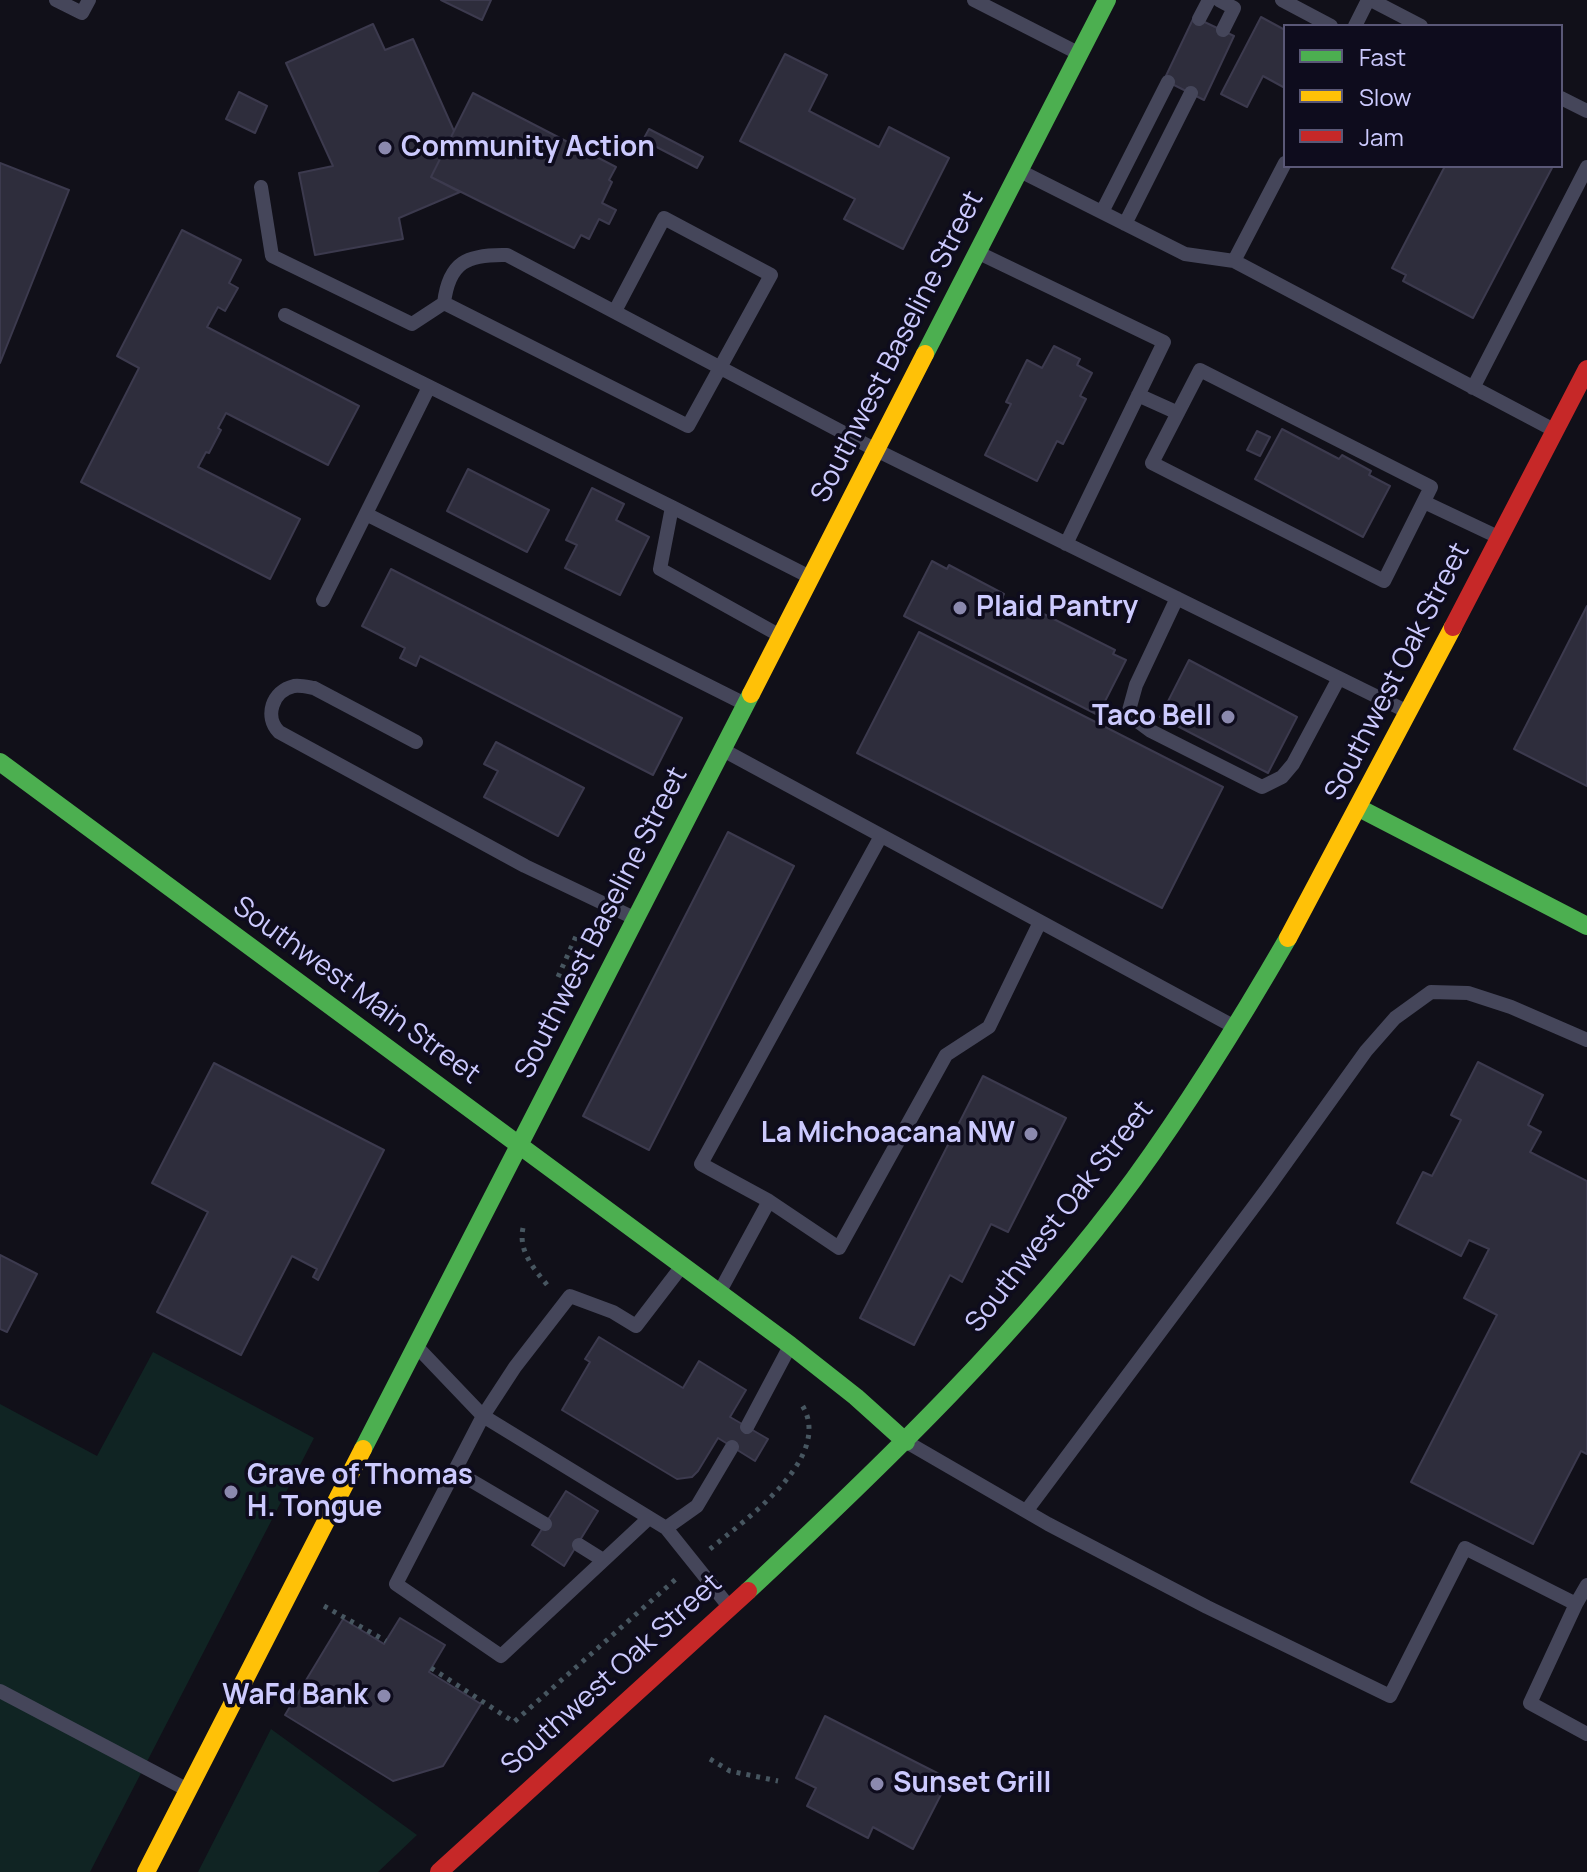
<!DOCTYPE html>
<html>
<head>
<meta charset="utf-8">
<style>
  body { margin:0 }
  #map { position:relative; width:1587px; height:1872px; overflow:hidden; background:#111019; font-family:Manrope,sans-serif }
  canvas { display:block }
  .legend { position:absolute; left:1283px; top:24px; width:280px; height:144px; box-sizing:border-box; background:#0e0c1d; border:2px solid #5a5877; margin:0; padding:10px 14px; list-style:none; font-size:24px; color:#cccafe }
  .legend li { display:flex; align-items:center; gap:16px; height:40px }
  .legend b { width:40px; border:2px solid #5a5877 }
</style>
</head>
<body>
<div id="map">
<canvas width="1587" height="1872"></canvas>
<ul class="legend">
<li><b style="height:10px;background:#4caf50"></b>Fast</li>
<li><b style="height:10px;background:#ffc107"></b>Slow</li>
<li><b style="height:10px;background:#c62828"></b>Jam</li>
</ul>
</div>
<script>
const ctx = document.querySelector('canvas').getContext('2d');
ctx.lineJoin = 'round';
function paint(path, color) {
  ctx.fillStyle = color;
  ctx.fill(path, 'evenodd');
}
function strokePath(path, color, width, dash) {
  ctx.strokeStyle = color;
  ctx.lineWidth = width;
  ctx.lineCap = dash ? 'butt' : 'round';
  ctx.setLineDash(dash || []);
  ctx.stroke(path);
}
function write(font, color, halo, rows, align = 'center') {
  ctx.font = font + ' Manrope,sans-serif';
  ctx.lineWidth = 7;
  ctx.setLineDash([]);
  ctx.textBaseline = 'middle';
  ctx.strokeStyle = halo;
  ctx.fillStyle = color;
  for (const [text, x, y, turn = 0] of rows) {
    ctx.save();
    ctx.translate(x, y);
    ctx.rotate((+turn || 0) * Math.PI / 180);
    ctx.textAlign = isNaN(turn) ? turn : align;
    if (halo) ctx.strokeText(text, 0, 0);
    ctx.fillText(text, 0, 0);
    ctx.restore();
  }
}
paint(new Path2D(`
  M153,1352L314,1438L90,1872H0V1404L97,1456Z
  M271,1729L417,1835L378,1872H198Z`), '#102423');
const building = new Path2D(`
  M441,0H491L482,20Z
  M1194,17L1234,36L1204,100L1164,80Z
  M1261,17L1285,30V88L1263,76L1247,107L1221,94Z
  M373,24L385,50L413,39L454,131L431,177L460,192L399,218L403,239L315,255L299,173L333,166L286,63Z
  M785,54L827,75L809,111L879,147L889,127L949,158L903,249L844,219L855,199L740,141Z
  M239,92L267,106L255,133L226,119Z
  M473,93L616,167L609,180L612,182L602,203L616,210L609,224L599,219L589,239L581,235L574,248L431,177Z
  M649,129L703,157L697,168L643,140Z
  M0,163L69,190L0,363Z
  M1445,166H1553L1473,318L1403,281L1406,275L1392,268Z
  M182,230L241,260L229,283L238,288L225,311L218,307L207,327L359,406L328,465L226,413L218,428L221,430L209,453L206,452L198,467L300,519L270,579L81,482L139,368L117,356Z
  M1054,346L1080,359L1077,365L1092,373L1080,396L1086,399L1063,444L1057,441L1037,481L985,455L1011,404L1006,402L1027,360L1042,368Z
  M1282,429L1339,459L1342,455L1371,471L1369,475L1390,486L1363,537L1255,479Z
  M1257,431L1270,437L1260,456L1247,450Z
  M468,469L549,510L527,552L447,511Z
  M592,488L624,504L616,520L649,537L620,595L565,568L577,545L566,540Z
  M932,561L947,569L949,565L1004,594L1002,598L1016,604L1018,601L1115,650L1113,654L1126,660L1098,715L904,616Z
  M391,569L682,718L653,775L420,656L416,666L400,658L405,648L362,626Z
  M1587,606V786L1514,749Z
  M919,632L1223,787L1162,908L857,753Z
  M1189,660L1297,717L1268,773L1160,717Z
  M496,742L584,788L558,836L484,797L498,771L484,764Z
  M728,832L794,866L649,1150L583,1116Z
  M1478,1062L1543,1095L1528,1125L1541,1132L1530,1152L1587,1181V1454L1581,1451L1533,1544L1411,1482L1497,1315L1464,1298L1489,1249L1469,1240L1461,1256L1397,1223L1423,1172L1432,1176L1461,1120L1451,1115Z
  M214,1063L384,1150L318,1280L313,1277L317,1269L292,1256L241,1355L157,1312L208,1212L152,1183Z
  M983,1076L1066,1118L1008,1232L991,1224L962,1282L950,1275L914,1345L860,1318Z
  M0,1255L37,1274L7,1332L0,1329Z
  M599,1337L683,1388L699,1361L746,1390L730,1417L768,1439L755,1461L718,1438L698,1471L692,1477L677,1479L562,1410L590,1362L585,1359Z
  M566,1491L598,1511L564,1566L532,1545Z
  M400,1618L445,1645L429,1672L481,1704L443,1766L393,1781L285,1715L343,1619L384,1644Z
  M825,1716L949,1779L913,1849L873,1827L868,1838L807,1806L816,1788L796,1778Z`);
paint(building, '#2e2d3c');
strokePath(building, '#3c3a4e', 2);
strokePath(new Path2D(`
  M558,977L577,934
  M523,1228C518,1251 534,1269 548,1286
  M710,1549C746,1519 838,1455 800,1402
  M324,1606L386,1641
  M431,1668L514,1722L676,1579
  M710,1759L730,1771L778,1781`), '#475660', 5, [4, 6]);
strokePath(new Path2D(`
  M56,0L82,13L89,0
  M974,0L1076,52
  M1219,0L1234,8L1223,30
  M1282,0L1331,26
  M1371,0L1421,26
  M1199,19L1209,0
  M1355,26L1368,0
  M1561,98L1587,111
  M1285,163L1234,261L1550,428
  M1024,173L1185,254L1234,261
  M261,187L272,256L412,324L444,303
  M1102,212L1168,82
  M1125,224L1191,93
  M981,254L1164,342L1066,544
  M615,311L664,218L771,275L688,426L444,303C449,262 467,254 507,255L876,450L1406,711
  M285,315L672,507L660,569L777,634
  M1200,370L1431,487L1384,581L1152,463Z
  M1473,388L1587,167
  M1138,395L1178,413
  M1424,502L1496,536
  M672,507L808,576
  M366,514L741,702
  M1177,598L1136,685L1128,714L1151,731L1262,787L1282,777L1293,764L1339,678
  M323,600L429,387
  M416,742L314,688C308,687 300,685 294,686C272,691 264,717 279,732L525,866L632,917
  M725,751L1231,1025
  M769,1201L839,1248L946,1055L989,1027L1040,922
  M719,1293L769,1201L701,1164L881,836
  M419,1349L483,1416L666,1528L726,1603
  M747,1427L790,1346
  M910,1444L1048,1524L1207,1607L1390,1696L1465,1548L1576,1604L1530,1703L1587,1734
  M455,1471L545,1524
  M1027,1510L1267,1189L1366,1051L1395,1018L1431,992L1468,993L1511,1007L1587,1040
  M649,1518L501,1656L396,1584L483,1416L515,1367L570,1296L613,1312L636,1326L682,1266
  M666,1528L697,1506L732,1447
  M579,1545L603,1560
  M1576,1604L1587,1585
  M0,1691L184,1788`), '#45465a', 14);
strokePath(new Path2D(`
  M925,354L1107,0
  M0,762L790,1345L856,1397L906,1442
  M1359,808L1587,926
  M363,1449L751,694
  M748,1591C885,1463 1022,1331 1134,1179C1190,1102 1240,1021 1288,938`), '#4caf50', 18);
strokePath(new Path2D(`
  M751,694L925,354
  M1288,938L1453,627
  M146,1872L363,1449`), '#ffc107', 18);
strokePath(new Path2D(`
  M1453,627L1587,369
  M439,1872L748,1591`), '#c62828', 18);
for (const [x, y, r, color] of [
  [385,148,8,"#8b89ae"],
  [960,608,8,"#8b89ae"],
  [1228,717,8,"#8b89ae"],
  [1031,1134,8,"#8b89ae"],
  [231,1492,8,"#8b89ae"],
  [384,1696,8,"#8b89ae"],
  [877,1784,8,"#8b89ae"]
]) {
  const dot = new Path2D();
  dot.arc(x, y, r, 0, 2 * Math.PI);
  ctx.fillStyle = color;
  ctx.fill(dot);
  strokePath(dot, '#0e0c1d', 3);
}
write('bold 28px', '#cccafe', '#0e0c1d', [
  ["Community Action",401,148],
  ["Plaid Pantry",976,608],
  ["Taco Bell",1212,717,"right"],
  ["La Michoacana NW",1015,1134,"right"],
  ["Grave of Thomas",247,1476],
  ["H. Tongue",247,1508],
  ["WaFd Bank",368,1696,"right"],
  ["Sunset Grill",893,1784]
], 'left');
write('28px', '#cccafe', '#0e0c1d', [
  ["Southwest Baseline Street",898,347,-63],
  ["Southwest Oak Street",1398,672,-63],
  ["Southwest Baseline Street",602,923,-63],
  ["Southwest Main Street",356,991,36],
  ["Southwest Oak Street",1060,1217,-52],
  ["Southwest Oak Street",612,1675,-42]
]);
</script>
</body>
</html>
